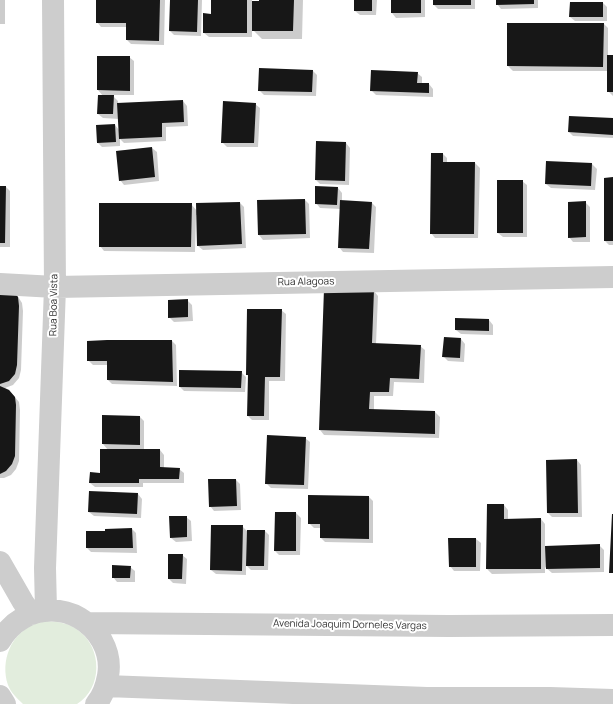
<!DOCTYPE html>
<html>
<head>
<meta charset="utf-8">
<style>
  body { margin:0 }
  canvas { display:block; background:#fff }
</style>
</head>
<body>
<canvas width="613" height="704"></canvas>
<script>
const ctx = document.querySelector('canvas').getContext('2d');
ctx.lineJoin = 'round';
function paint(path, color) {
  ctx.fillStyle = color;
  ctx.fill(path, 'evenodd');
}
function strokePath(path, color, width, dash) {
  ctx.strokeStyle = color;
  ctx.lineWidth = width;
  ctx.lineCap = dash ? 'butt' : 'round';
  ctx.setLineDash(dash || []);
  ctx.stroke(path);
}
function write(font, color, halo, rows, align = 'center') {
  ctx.font = font + ' Manrope,sans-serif';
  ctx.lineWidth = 4;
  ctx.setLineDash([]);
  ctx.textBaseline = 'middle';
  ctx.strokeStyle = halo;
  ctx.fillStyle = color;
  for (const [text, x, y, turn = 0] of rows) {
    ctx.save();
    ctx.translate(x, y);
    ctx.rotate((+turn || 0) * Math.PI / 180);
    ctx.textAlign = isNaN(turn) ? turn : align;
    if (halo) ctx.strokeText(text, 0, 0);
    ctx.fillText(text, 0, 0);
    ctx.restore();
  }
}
paint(new Path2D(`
  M47,621C59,622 70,623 79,631C102,648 103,688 77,704H23C17,698 11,693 8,685C0,661 11,633 35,624C39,622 43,622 47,621Z`), '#e2eddd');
paint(new Path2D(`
  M0,0H5V24H0Z
  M97,0H165L164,45L131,44L127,40V27H101L97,22Z
  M171,0H202L201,36L174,35L170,31Z
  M212,0H252V2H260V0H303L302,39H262L252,29V37H209L204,33L212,15Z
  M355,0H377L376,15H360L355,11Z
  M392,0H425V17L396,18L392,13Z
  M434,0H475V9H438L434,5Z
  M497,0H538V8L501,9L497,4Z
  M603,3L607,7V21H575L570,17Z
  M508,24H604L608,28V56H613V96L608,91V71H513L508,66Z
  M98,57H129L134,61V95H112L118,101V104L183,101L187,106L188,126L166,127V141L124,143L120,139V146L102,147L98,143L115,125L119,130V119L103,118L98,114L103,96L98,90Z
  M313,71L317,75L316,96L264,95L259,90Z
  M417,73L422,77V84H429L433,89V97L376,95L372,91Z
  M255,104L260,108L258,147H227L222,142Z
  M613,119V138L573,136L569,132Z
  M346,143L350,148L349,185L320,184L316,180Z
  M152,148L157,152L159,181L124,185L120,180L117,151Z
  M443,154L447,158V163H475L480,168L478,238H435L431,233Z
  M547,162L592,164L597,169L595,190L551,188L546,184Z
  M613,178V245H609L605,241Z
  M522,181L527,185V237H503L498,233Z
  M0,187H6L10,191V247H0Z
  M338,188L342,193V201L371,202L376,207L374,253L343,252L339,247L341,209L320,208L316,203Z
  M305,200L309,204L310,238L263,240L259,235Z
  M585,202L590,207V242H573L569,237Z
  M240,203L244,207L246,248L203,250L198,246L197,215H196L195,252L104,251L100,246L191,204L197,211Z
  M0,286L17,295L22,303L23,311L21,370L19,378L13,385L5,388L9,390L19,402L20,410L19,461L16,469L11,475L4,478H0Z
  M325,290L374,291L378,296L376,344L420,346L425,350L424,383L394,382L393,396H374V411L435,412L440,417L439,438L324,435L320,430Z
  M187,300L192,305L193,321L174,322L169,317Z
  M281,310L286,314L285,381H269V420H252L248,416L249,376L247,375Z
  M489,320L493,325V335L461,334L456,330Z
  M461,339L465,344L464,362L448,361L443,356Z
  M172,341L176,345L177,386L112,384L108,380V365H93L88,360Z
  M241,372L246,377L245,392L184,391L180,387Z
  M140,417L144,421V450H160L164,455V469H179L184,473V483H143V487H95L90,483L100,474L108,450L103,444Z
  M305,438L310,442L308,489L271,488L266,483Z
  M577,460L581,465L582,517H552L548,513Z
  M236,480L240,484L241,510L214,511L210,506Z
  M90,492L138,494L142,499L141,518L94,516L89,512Z
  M369,497L373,501V543L325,542L321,538V528H314L309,523Z
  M504,505L508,510V520L541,519L545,524V547L599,545L604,550V572L552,573L545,567V573L492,574L487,569Z
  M276,513H296L301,518L300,555H279L275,551Z
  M186,517L191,521L192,541L176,542L171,538Z
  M242,526L247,531H265L269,535L268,570H251L246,565V575L216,574L211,570Z
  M132,529L136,533L137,553L91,552L87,548L106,532Z
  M450,539H476L481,543L480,571H454L450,566Z
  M182,555L187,559L186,584L173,583L169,579Z
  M130,567L135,571V582H117L113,577Z`), '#0003');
paint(new Path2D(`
  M96,0H160L159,41L126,40V23H96Z
  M170,0H198L197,32L169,31Z
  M211,0H247V33H203V13L211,14Z
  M259,0H294L293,31H252V1H259Z
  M354,0H372V11H354Z
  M391,0H421V13H391Z
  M433,0H471V5H433Z
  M496,0H534V4L496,5Z
  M570,2H603V17H569Z
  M507,23H604L603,67L507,66Z
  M607,55H613V92H607Z
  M97,56H130V91L97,90Z
  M259,68L313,70L312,92L258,91Z
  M371,70L418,72L417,83H429V93L370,91Z
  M98,95H114L113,114H97Z
  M183,100L184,122L162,123V137L119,139L117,103Z
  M223,101L256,103L254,143H221Z
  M569,116L613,118V135L568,132Z
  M115,124L116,142L97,143L96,125Z
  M316,141L346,142L345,181L315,180Z
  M152,147L155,177L119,181L116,151Z
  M431,153H443V162H475L474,234H430Z
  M546,161L592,163L591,186L545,184Z
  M613,177V241H604V178Z
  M497,180H523V233H497Z
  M0,186H6L5,243H0Z
  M315,186L338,187L337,205L315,204Z
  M305,199L306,234L258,235L257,200Z
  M340,200L372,202L369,249L338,248Z
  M586,201V237L568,238V202Z
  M240,202L242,244L197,246L196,203Z
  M99,203H192L191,247H99Z
  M0,285L12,290L18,297L19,306L17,365L15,374L9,381L0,384Z
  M324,289L374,290L372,343L421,345L419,379L390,378L389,392H370L369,409L435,411V434L319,430Z
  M188,299V317L168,318V300Z
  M247,309H282L280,377H265L264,416H247L248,375H246Z
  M455,318L489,319V331L455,330Z
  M444,337L461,338L460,358L442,357Z
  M107,340H172L173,382L107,380V361H87V341Z
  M179,370L242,371L241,388L179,387Z
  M0,386L9,390L15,397L16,405L15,456L12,464L6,471L0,474Z
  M102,415L140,416V445L102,444Z
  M267,435L306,437L304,485L265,484Z
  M100,449H160V467L180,468L179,479H139V483H89L90,472L100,473Z
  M577,459L578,513H547L546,460Z
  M208,479H236L237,506L209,507Z
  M89,491L138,493L137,514L88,512Z
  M308,495L369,496V539L320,538V524H308Z
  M487,504H504V519L541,518V569H486Z
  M275,512H296V551H274Z
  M612,514H613V573H609Z
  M169,516H187V537L170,538Z
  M211,525H243L242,571L210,570Z
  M132,528L133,548H86V531H105V529Z
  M247,530H265L264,566H246Z
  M448,538H476V567H449Z
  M600,544V568L546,569L545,546Z
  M168,554H183L182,579H168Z
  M112,565L131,566L130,578H112Z`), '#171717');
strokePath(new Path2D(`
  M0,284L55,287L613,277
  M0,562L23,602L31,614
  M46,610L45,568L55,287L53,0
  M87,623L449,626L613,625
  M0,641C23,601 79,600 102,641C108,652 110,665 108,676C106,687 103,696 96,704
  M106,686L427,698H550L613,700
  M0,696L5,704`), '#cdcdcd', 22);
write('10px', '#303030', '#fff', [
  ["Rua Alagoas",306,282,-1],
  ["Rua Boa Vista",54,305,-89],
  ["Avenida Joaquim Dorneles Vargas",350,625,1]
]);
</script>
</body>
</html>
